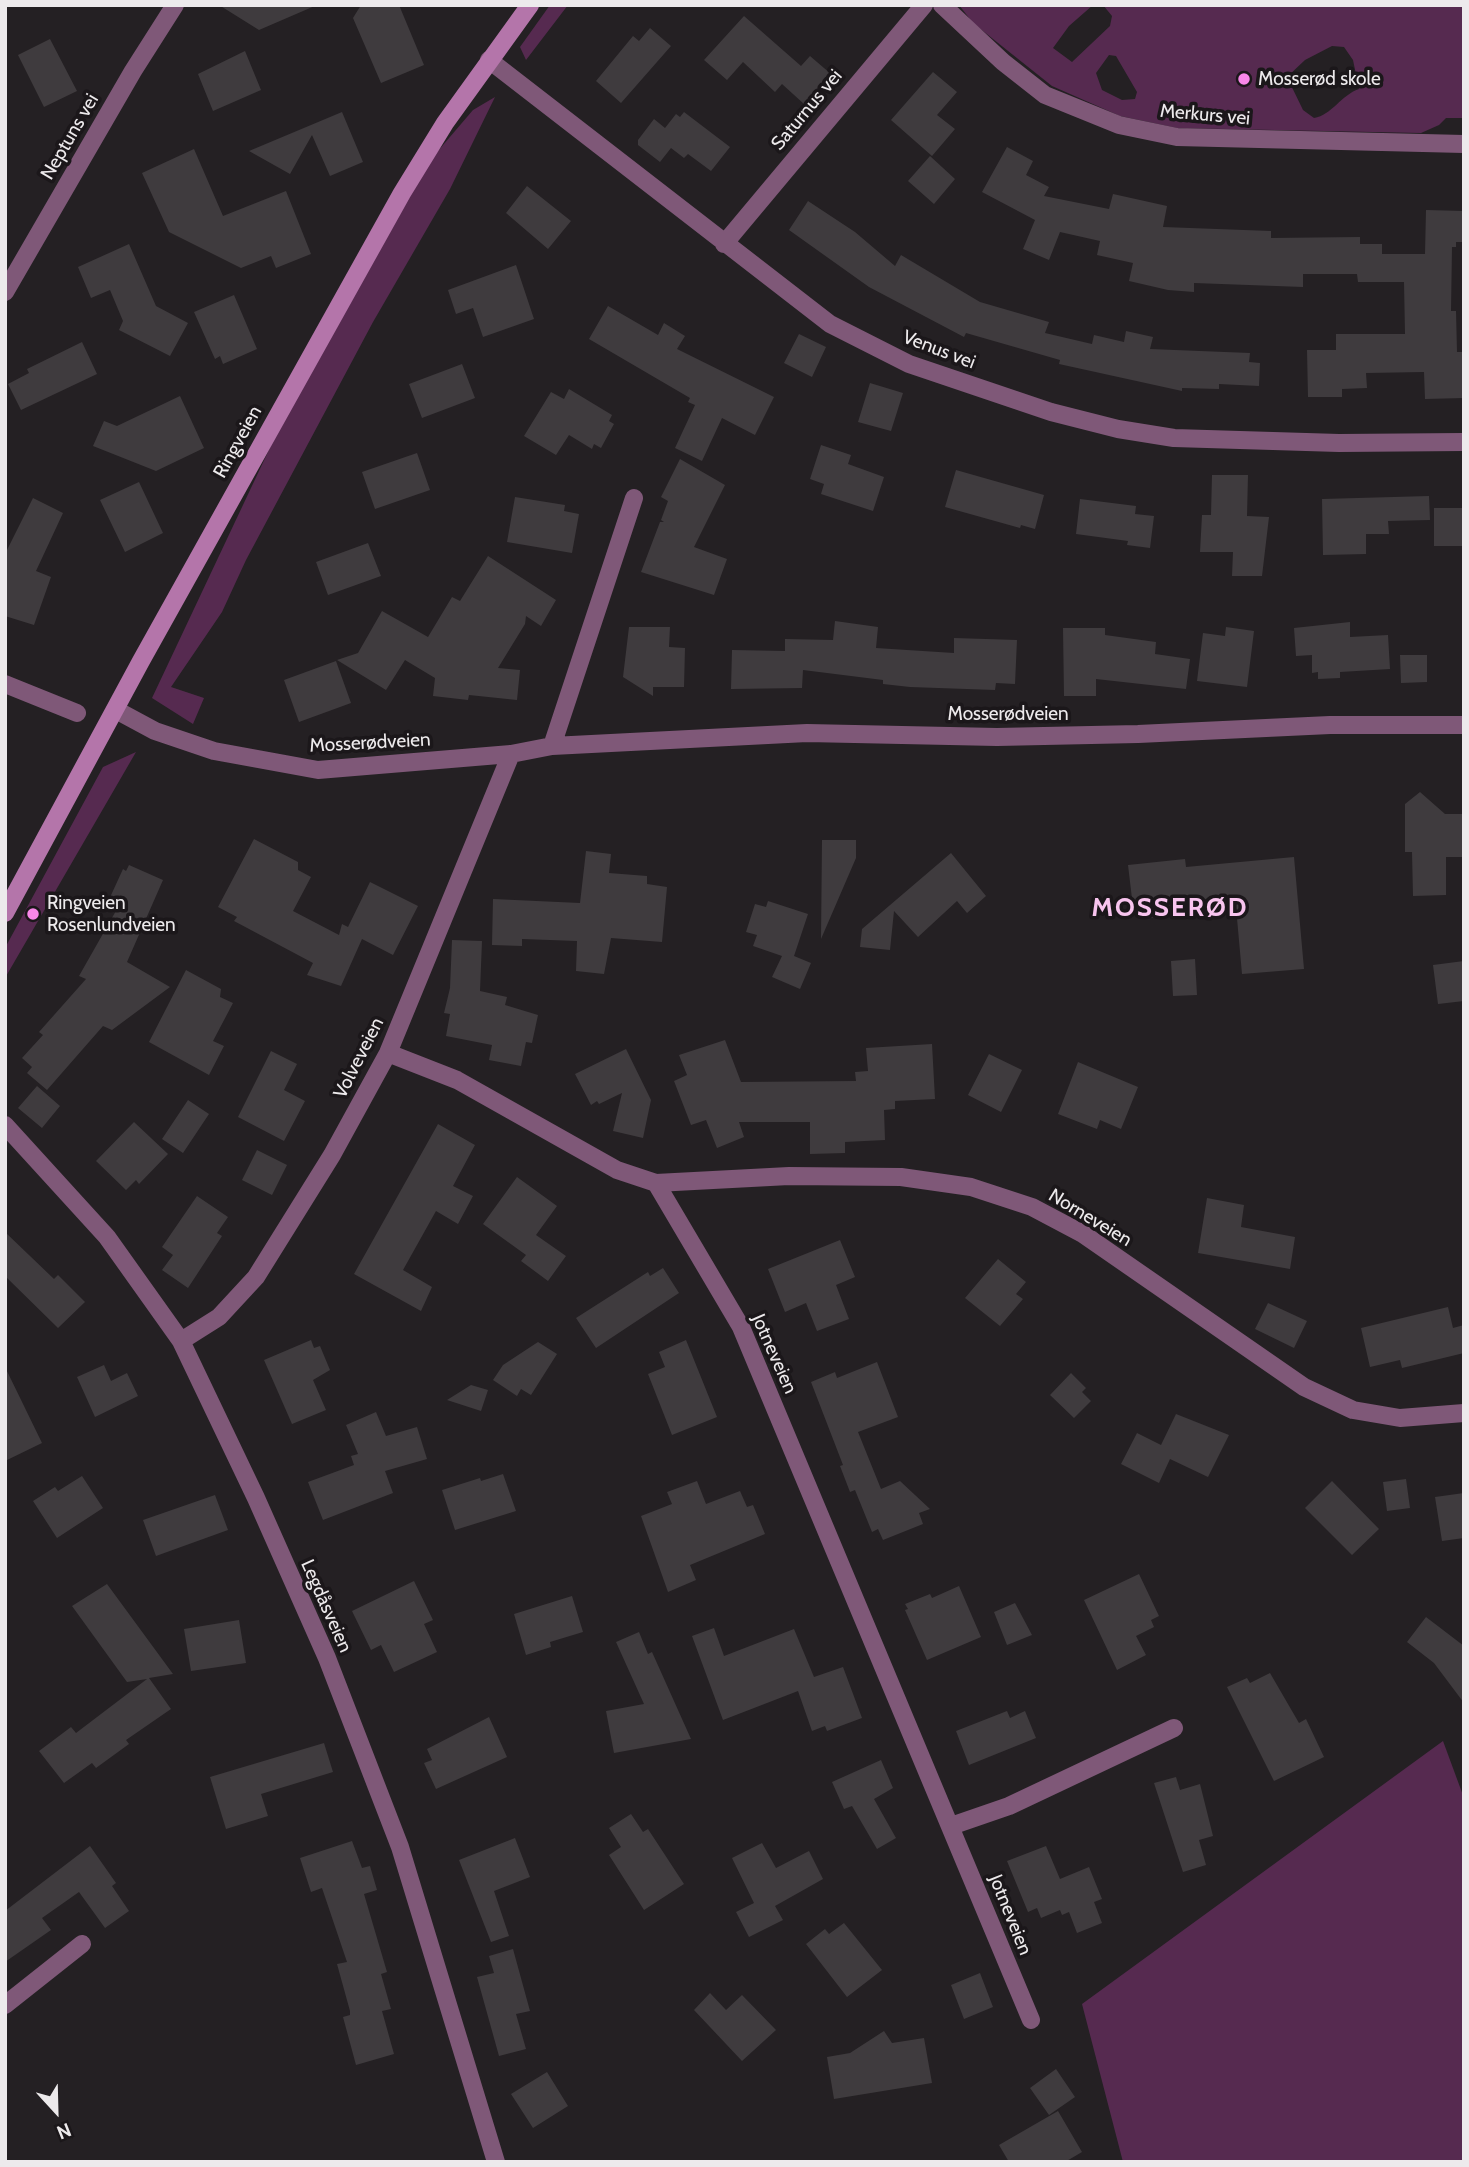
<!DOCTYPE html>
<html>
<head>
<meta charset="utf-8">
<style>
  body { margin:0 }
  #map { position:relative; width:1469px; height:2167px; overflow:hidden; background:#242023; font-family:Cabin,sans-serif }
  canvas { display:block }
  .frame { position:absolute; inset:0; border:7px solid #edeaec; pointer-events:none }
  .north { position:absolute; left:21px; top:2076px; width:70px; height:70px; -webkit-text-stroke:5px #1b171a; paint-order:stroke; rotate:158deg; font-size:19px; font-weight:700; line-height:28px; text-align:center; color:#edeaec }
  .north::after { content:''; display:block; margin:auto; width:24px; height:32px; background:#edeaec; clip-path:polygon(50% 0,100% 100%,50% 72%,0 100%) }
</style>
</head>
<body>
<div id="map">
<canvas width="1469" height="2167"></canvas>
<div class="frame"></div>
<div class="north">N</div>
</div>
<script>
const ctx = document.querySelector('canvas').getContext('2d');
ctx.lineJoin = 'round';
function paint(path, color) {
  ctx.fillStyle = color;
  ctx.fill(path, 'evenodd');
}
function strokePath(path, color, width, dash) {
  ctx.strokeStyle = color;
  ctx.lineWidth = width;
  ctx.lineCap = dash ? 'butt' : 'round';
  ctx.setLineDash(dash || []);
  ctx.stroke(path);
}
function write(font, color, halo, rows, align = 'center') {
  ctx.font = font + ' Cabin,sans-serif';
  ctx.lineWidth = 7;
  ctx.setLineDash([]);
  ctx.textBaseline = 'middle';
  ctx.strokeStyle = halo;
  ctx.fillStyle = color;
  for (const [text, x, y, turn = 0] of rows) {
    ctx.save();
    ctx.translate(x, y);
    ctx.rotate((+turn || 0) * Math.PI / 180);
    ctx.textAlign = isNaN(turn) ? turn : align;
    if (halo) ctx.strokeText(text, 0, 0);
    ctx.fillText(text, 0, 0);
    ctx.restore();
  }
}
paint(new Path2D(`
  M550,5H568L526,60L520,47Z
  M959,5H1093L1069,26L1053,48L1072,62L1110,26L1112,16L1103,5H1464V118H1446L1439,125L1421,133L1177,128L1120,116L1052,86L973,23ZM1332,46L1344,47L1353,60L1359,89C1341,95 1332,115 1314,118L1303,110L1287,77L1305,60ZM1109,55L1116,56L1137,92L1135,99L1122,100L1102,90L1096,73Z
  M495,97L450,189L373,322L246,560L222,612L171,687L204,698L193,724L152,698L333,314L402,193L473,110Z
  M136,752L5,978V948L103,767Z
  M1443,1741L1464,1798V2162H1123L1082,2004Z`), '#562a50');
paint(new Path2D(`
  M219,5H317L259,30Z
  M361,5H399L424,65L381,83L353,18Z
  M744,16L801,66L810,56L831,74L804,104L782,84L775,92L743,62L727,80L704,60Z
  M650,28L671,46L621,103L596,81L633,36L639,41Z
  M50,39L77,91L44,107L18,55Z
  M245,51L261,90L213,111L198,74Z
  M933,72L957,92L937,115L955,129L932,156L891,120Z
  M342,112L363,162L330,176L312,135L290,174L249,151Z
  M684,112L730,147L711,171L688,154L684,158L671,148L660,162L638,145V140L654,119L665,128L676,114L680,117Z
  M1007,147L1033,161L1026,175L1049,187L1044,196L1109,209L1113,194L1167,206L1163,227L1271,231V238L1360,237V244H1382V254H1425L1426,210L1464,211V242H1456V247H1452L1451,311H1456L1457,352H1464V398L1425,399L1424,372L1366,373L1367,388L1342,389V397H1308L1307,350H1336V334H1405L1404,282H1358L1357,274H1303V287L1194,283V292L1168,290L1129,281L1133,263L1097,255L1100,241L1060,232L1049,260L1023,249L1035,220L982,192Z
  M194,149L223,216L286,191L311,254L276,268L271,256L241,268L169,232L142,173Z
  M930,156L955,179L934,204L908,181Z
  M527,186L571,221L548,249L506,213Z
  M808,201L855,232L895,266L901,255L980,302L1049,322L1045,333L1092,344L1094,335L1124,342L1126,331L1153,337L1150,349L1250,353L1249,362L1260,363L1259,386L1219,384V389L1182,388V391L1059,364L1060,360L966,333L964,337L869,287L789,230Z
  M129,244L156,306L188,323L170,356L119,330L123,321L110,290L91,298L78,267Z
  M516,265L534,319L483,337L473,308L456,314L448,290Z
  M234,295L257,349L223,364L220,356L215,359L194,312Z
  M608,306L658,335L664,323L685,336L677,349L774,397L755,435L722,418L702,461L675,448L695,405L688,402L690,398L589,339Z
  M799,334L826,347L812,377L784,363Z
  M82,342L97,374L21,410L8,384L29,373L27,369Z
  M462,364L475,398L422,418L409,384Z
  M870,383L903,393L891,431L858,422Z
  M569,389L612,415L609,421L614,424L601,448L594,444L592,449L569,435L556,455L524,436L551,392L564,399Z
  M180,396L204,448L156,471L93,446L104,421L117,426Z
  M821,445L851,455L848,464L884,477L873,511L821,494L824,484L810,479Z
  M417,453L430,490L375,509L362,472Z
  M680,459L725,485L694,547L727,559L714,595L641,572L660,522H664L661,520L668,501L661,497Z
  M956,470L1044,495L1035,529L1021,525L1020,528L945,507Z
  M1212,475H1248L1247,516L1269,517L1262,576H1232L1233,552H1200L1202,515H1211Z
  M139,482L163,533L125,552L100,500Z
  M1429,496L1430,520L1388,521L1389,534H1366V554L1323,555L1322,499Z
  M515,497L565,505L564,511L579,514L572,553L507,542Z
  M33,498L63,513L36,571L51,577L34,625L5,616V554Z
  M1080,499L1136,506L1135,514L1154,516L1150,548L1127,545L1128,541L1076,534Z
  M1434,508H1464V546H1434Z
  M368,543L381,576L328,595L316,562Z
  M488,556L556,600L541,626L526,616L525,624L498,668L520,670L517,700L469,695L468,700L433,696L435,678L405,660L386,690L337,660L358,653L382,611L428,637L452,597L460,601Z
  M835,621L878,627L876,648L954,653V638L1017,640L1015,684L996,683L995,690L910,687L883,684V680L803,670L802,688L731,689L732,650L785,651V639L833,640Z
  M1350,622V637L1388,635L1390,669L1340,672V678L1318,679V672L1312,673V655L1296,656L1294,628Z
  M629,627H670L669,647L685,648L684,687H653V696L623,677Z
  M1226,627L1254,631L1247,687L1197,681L1203,633L1225,636Z
  M1063,628H1105V635L1156,642L1155,654L1190,659L1186,689L1096,679V696H1064Z
  M1400,655H1427V682L1401,683Z
  M336,661L351,703L299,722L284,680Z
  M1420,792L1445,814H1464V857H1446V895L1413,896L1412,852H1405V804Z
  M254,839L298,862V870L311,877L293,911L339,935L342,924L348,927L370,882L418,906L393,955L362,939L341,986L307,975L313,963L234,921L237,917L218,907Z
  M822,840H856V858L821,939Z
  M586,851L611,854L609,873L647,876V884L667,887L662,942L611,938L604,974L576,971L577,941L522,939V946L492,945L493,899L580,903Z
  M951,853L986,896L967,913L957,901L918,937L894,911L890,950L860,947L862,929Z
  M1294,857L1304,969L1242,974L1235,896L1175,902L1177,915L1149,918L1147,905L1133,907L1128,865L1185,859L1186,867Z
  M129,865L163,880L127,962L170,987L112,1030L103,1026L47,1090L27,1073L32,1067L22,1058L43,1035L39,1032L86,979L79,976L117,909L107,904L123,869L126,871Z
  M768,901L808,914L794,956L811,963L800,989L772,977L782,956L753,946L757,935L746,932L755,904L766,907Z
  M452,940L482,941L480,991L507,997L505,1005L538,1015L532,1043L526,1042L521,1066L489,1060L492,1045L446,1036L450,1014L444,1013L450,988Z
  M1195,959L1197,995L1173,996L1171,961Z
  M1464,961V1001L1438,1004L1433,965Z
  M186,970L221,989L220,997L233,1003L213,1041L224,1046L209,1075L149,1042Z
  M725,1040L741,1082L856,1081L855,1072L868,1071L866,1048L932,1044L935,1099L895,1101V1109L884,1110L885,1140L845,1142V1153L810,1154V1122H739L744,1137L717,1148L706,1120L691,1125L674,1081L687,1075L679,1055Z
  M626,1049L651,1100L643,1138L613,1131L622,1093L599,1104L597,1101L591,1105L575,1074Z
  M271,1051L297,1064L284,1090L305,1101L284,1141L238,1117Z
  M989,1054L1022,1070L1001,1112L968,1095Z
  M1078,1062L1138,1087L1121,1129L1100,1120L1097,1129L1058,1114Z
  M37,1086L60,1106L42,1128L18,1108Z
  M188,1100L209,1114L183,1153L162,1139Z
  M134,1122L168,1154L139,1184L136,1180L126,1190L96,1161Z
  M438,1124L475,1145L453,1186L473,1196L458,1224L436,1211L403,1270L432,1287L421,1311L354,1274Z
  M257,1150L287,1165L272,1195L242,1180Z
  M517,1177L557,1206L536,1235L566,1256L548,1281L521,1261L526,1255L483,1224Z
  M197,1196L228,1217L217,1233L222,1236L188,1288L162,1270L173,1255L162,1247Z
  M1207,1198L1244,1205L1241,1227L1295,1237L1290,1269L1198,1253Z
  M5,1232L54,1279L58,1275L85,1302L58,1328L5,1276Z
  M840,1240L855,1277L836,1285L849,1319L817,1331L806,1303L785,1312L768,1269Z
  M998,1259L1026,1282L1016,1294L1023,1299L1000,1326L965,1298Z
  M663,1268L679,1293L596,1348L576,1318L648,1272L650,1276Z
  M1268,1303L1307,1321L1294,1348L1255,1329Z
  M1448,1307L1453,1328L1464,1325V1353L1402,1368L1400,1360L1370,1367L1361,1328Z
  M311,1340L314,1348L320,1346L330,1370L313,1380L326,1410L292,1424L264,1360Z
  M686,1340L717,1417L672,1435L648,1374L665,1367L659,1352Z
  M538,1342L557,1354L531,1395L521,1389L517,1396L493,1380L503,1365Z
  M877,1362L898,1417L858,1432L881,1489L900,1481L930,1509L919,1513L923,1524L883,1540L878,1529L872,1532L855,1490L850,1492L840,1466L843,1465L811,1382L835,1372L837,1378Z
  M104,1365L111,1381L127,1373L138,1396L95,1417L77,1377Z
  M5,1367L42,1443L5,1461Z
  M1071,1373L1086,1388L1082,1392L1091,1401L1074,1418L1050,1395Z
  M471,1385L488,1390L481,1411L447,1400Z
  M376,1412L386,1436L417,1427L427,1459L385,1471L393,1493L323,1520L308,1482L354,1465L351,1456L358,1454L346,1425Z
  M1176,1414L1229,1435L1208,1477L1170,1459L1159,1483L1121,1464L1137,1433L1161,1445Z
  M503,1474L516,1511L455,1530L442,1490L480,1478L481,1481Z
  M82,1476L103,1508L57,1538L33,1501L55,1487L58,1491Z
  M1406,1479L1410,1508L1387,1511L1383,1482Z
  M697,1481L706,1504L740,1491L747,1507L753,1505L765,1534L690,1565L696,1580L668,1592L641,1516L672,1504L667,1492Z
  M1332,1481L1379,1529L1352,1555L1305,1508Z
  M1464,1493V1538L1442,1541L1435,1497Z
  M215,1495L228,1530L156,1556L143,1520Z
  M1139,1574L1159,1616L1151,1620L1154,1627L1136,1636L1146,1655L1117,1670L1084,1600Z
  M414,1581L433,1620L424,1624L437,1652L394,1672L381,1645L371,1650L352,1611Z
  M107,1584L173,1674L149,1678L171,1709L126,1740L129,1744L96,1768L92,1763L64,1783L39,1751L71,1727L76,1733L147,1679L127,1682L72,1606Z
  M959,1586L981,1637L927,1660L905,1610L908,1609L905,1604L930,1594L932,1598Z
  M572,1596L583,1632L550,1642L551,1647L526,1655L514,1614Z
  M1015,1603L1032,1635L1007,1645L994,1612Z
  M1426,1617L1464,1646V1703L1434,1663L1407,1642Z
  M239,1620L246,1663L191,1671L184,1629Z
  M714,1628L724,1656L794,1629L814,1677L843,1667L862,1718L827,1731L825,1726L812,1731L798,1691L723,1720L692,1636Z
  M639,1632L648,1654L652,1652L691,1739L614,1753L606,1711L644,1704L616,1642Z
  M1270,1673L1299,1723L1306,1719L1324,1757L1274,1781L1227,1687L1247,1678L1250,1683Z
  M1007,1711L1010,1718L1025,1711L1036,1738L969,1765L956,1731Z
  M489,1717L507,1757L436,1789L424,1763L432,1760L427,1749Z
  M324,1743L333,1772L261,1794L268,1816L226,1829L210,1777Z
  M881,1760L893,1788L874,1799L896,1838L877,1849L852,1806L844,1809L832,1782Z
  M1176,1777L1180,1790L1200,1784L1213,1836L1199,1840L1206,1865L1183,1872L1154,1783Z
  M631,1814L643,1832L648,1829L684,1884L644,1910L609,1855L621,1847L609,1828Z
  M515,1838L530,1877L494,1891L509,1936L491,1942L459,1860Z
  M352,1841L362,1868L370,1866L377,1890L364,1894L387,1972L381,1974L391,2009L382,2011L394,2054L356,2065L343,2017L350,2015V2011L337,1964L347,1962L322,1888L311,1892L300,1858Z
  M762,1843L776,1868L809,1851L823,1879L775,1906L783,1920L749,1937L736,1912L754,1903L732,1858Z
  M90,1846L116,1883L112,1886L129,1911L105,1928L79,1892L42,1918L51,1930L5,1962V1911Z
  M1046,1846L1060,1879L1089,1867L1102,1899L1094,1902L1102,1923L1077,1933L1069,1912L1062,1915L1060,1910L1041,1918L1037,1908L1028,1912L1007,1861Z
  M844,1923L882,1970L847,1997L806,1944L825,1929L829,1934Z
  M513,1949L530,2011L516,2014L526,2049L499,2056L477,1977L494,1973L489,1956Z
  M980,1973L993,2007L964,2019L951,1985Z
  M710,1993L726,2010L742,1995L776,2030L742,2061L694,2010Z
  M884,2031L892,2043L924,2038L932,2083L834,2099L827,2057L850,2053Z
  M1056,2069L1075,2097L1049,2115L1030,2088Z
  M547,2072L568,2106L533,2128L511,2094Z
  M1058,2111L1082,2152L1065,2162H1009L999,2145Z`), '#3f3b3e');
strokePath(new Path2D(`
  M942,5L1003,62L1045,95L1119,125L1177,137L1464,144
  M489,60L830,324L909,364L1051,412L1118,429L1174,438L1339,443L1464,442
  M724,244L924,5
  M5,292L133,71L175,5
  M5,684L77,713
  M116,710L155,731L214,751L318,770L511,754L552,746L807,733L997,737L1138,734L1330,725H1464
  M552,746L634,498
  M388,1053L457,1080L617,1170L656,1183L789,1176L901,1177L971,1187L1032,1207L1083,1234L1304,1387L1353,1410L1400,1418L1464,1413
  M5,1125L107,1237L181,1341L256,1498L327,1658L400,1847L496,2162
  M656,1183L741,1327L1031,2020
  M181,1341L219,1317L256,1277L332,1155L388,1053L511,754
  M951,1826L1009,1806L1174,1728
  M5,2005L82,1944`), '#7f5878', 18);
strokePath(new Path2D(`
  M5,913L141,661L402,193L445,123L530,5`), '#b475aa', 18);
for (const [x, y, r, color] of [
  [1244,79,7,"#f987e9"],
  [33,914,7,"#f987e9"]
]) {
  const dot = new Path2D();
  dot.arc(x, y, r, 0, 2 * Math.PI);
  ctx.fillStyle = color;
  ctx.fill(dot);
  strokePath(dot, '#1b171a', 2.5);
}
write('19px', '#edeaec', '#1b171a', [
  ["Mosserød skole",1258,79],
  ["Ringveien",47,903],
  ["Rosenlundveien",47,925]
], 'left');
write('19px', '#edeaec', '#1b171a', [
  ["Saturnus vei",807,110,-50],
  ["Merkurs vei",1205,115,5],
  ["Neptuns vei",70,137,-60],
  ["Venus vei",939,350,21],
  ["Ringveien",238,442,-61],
  ["Mosserødveien",1008,714],
  ["Mosserødveien",370,743,-3],
  ["Volveveien",359,1058,-63],
  ["Norneveien",1090,1218,31],
  ["Jotneveien",774,1354,66],
  ["Legdåsveien",326,1606,66],
  ["Jotneveien",1010,1915,68]
]);
ctx.letterSpacing = '2px';
write('bold 26px', '#f8c4ee', '#1b171a', [
  ["MOSSERØD",1170,908]
]);
ctx.letterSpacing = '0px';
</script>
</body>
</html>
